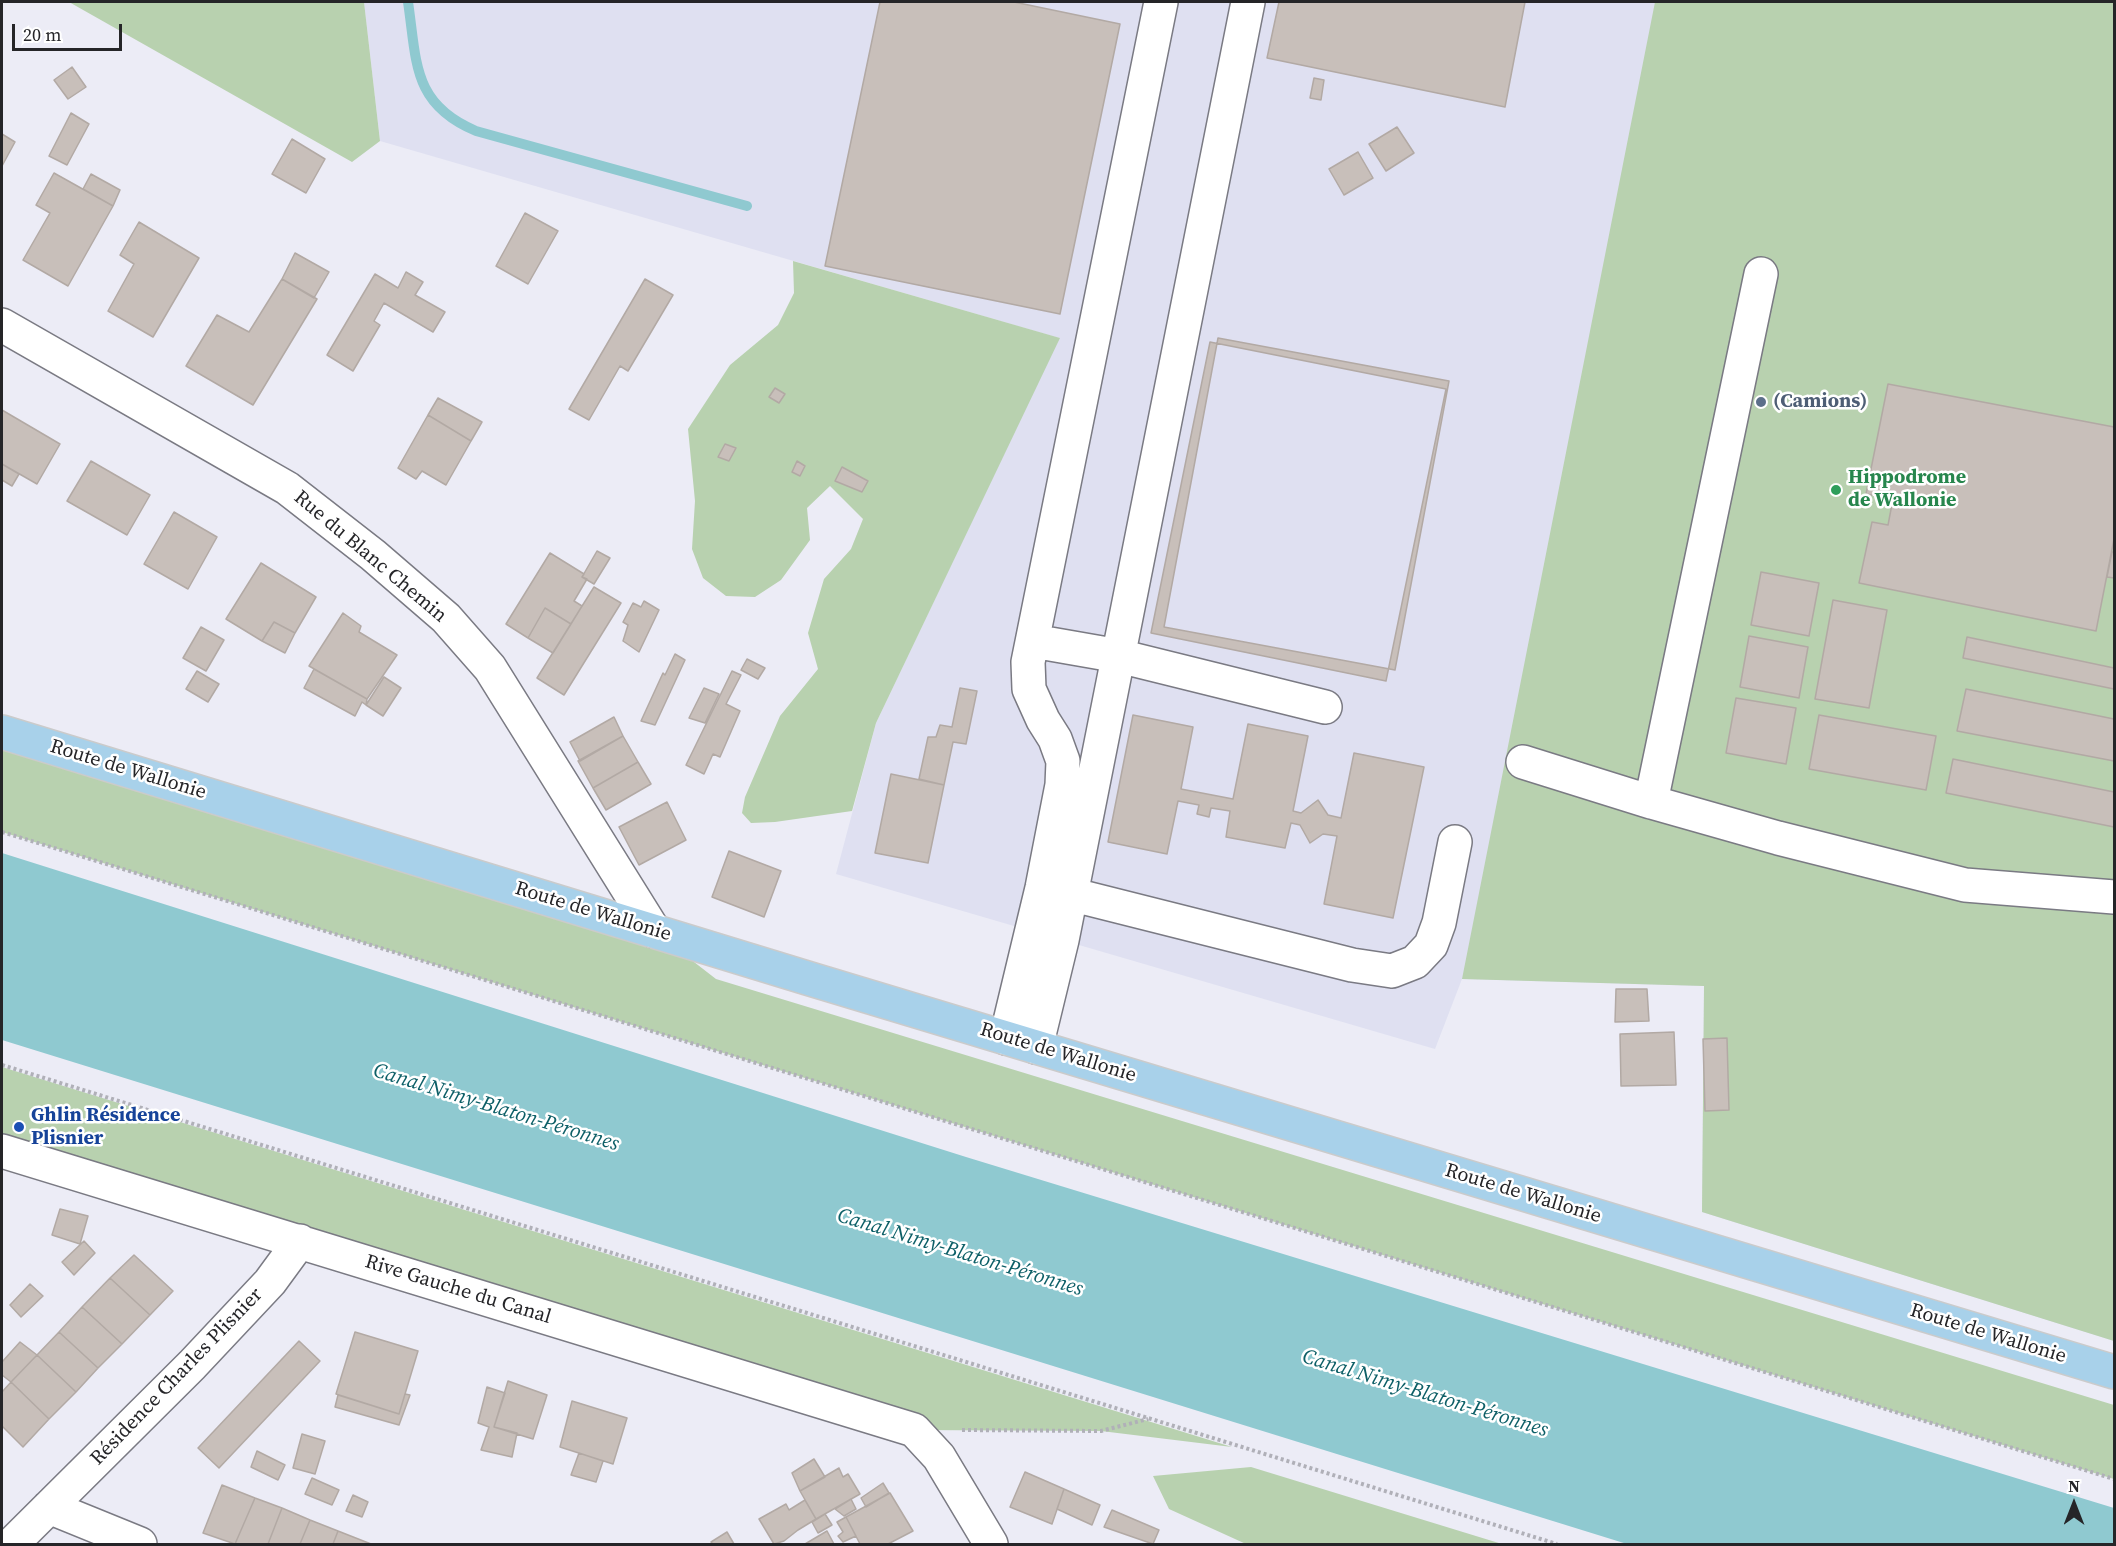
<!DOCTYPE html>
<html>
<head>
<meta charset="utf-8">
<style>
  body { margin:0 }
  #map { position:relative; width:2116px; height:1546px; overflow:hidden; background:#ececf6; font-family:"Source Serif 4",serif }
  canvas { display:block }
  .frame { position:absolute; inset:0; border:3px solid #252528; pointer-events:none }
  .north { position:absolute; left:2044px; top:1474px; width:60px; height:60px; -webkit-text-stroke:4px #fff; paint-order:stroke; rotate:0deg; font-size:16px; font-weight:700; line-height:24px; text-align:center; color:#252528 }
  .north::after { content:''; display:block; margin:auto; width:21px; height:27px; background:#252528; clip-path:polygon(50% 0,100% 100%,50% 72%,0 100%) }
  .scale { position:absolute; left:12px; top:24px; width:110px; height:27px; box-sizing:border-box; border:3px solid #252528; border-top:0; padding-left:8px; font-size:18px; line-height:21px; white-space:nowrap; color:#252528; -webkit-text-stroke:4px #fff; paint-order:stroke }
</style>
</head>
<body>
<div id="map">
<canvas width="2116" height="1546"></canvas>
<div class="frame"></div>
<div class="north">N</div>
<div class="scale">20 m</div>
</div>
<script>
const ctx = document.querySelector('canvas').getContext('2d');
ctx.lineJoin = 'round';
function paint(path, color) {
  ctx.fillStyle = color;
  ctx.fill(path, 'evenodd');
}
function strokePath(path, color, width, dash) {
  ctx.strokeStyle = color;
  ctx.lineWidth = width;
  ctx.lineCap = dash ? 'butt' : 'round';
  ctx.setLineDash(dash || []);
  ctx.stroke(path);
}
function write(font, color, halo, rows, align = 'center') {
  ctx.font = font + ' "Source Serif 4",serif';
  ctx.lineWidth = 5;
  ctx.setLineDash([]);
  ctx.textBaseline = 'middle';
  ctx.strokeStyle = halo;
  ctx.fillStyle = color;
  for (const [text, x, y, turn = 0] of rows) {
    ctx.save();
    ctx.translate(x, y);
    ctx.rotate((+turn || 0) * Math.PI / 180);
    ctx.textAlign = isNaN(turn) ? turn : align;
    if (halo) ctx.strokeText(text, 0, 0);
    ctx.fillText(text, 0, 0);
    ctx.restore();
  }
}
paint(new Path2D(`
  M364,2H2114V1341L1702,1212L1704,986L1462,979L1435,1049L836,874L876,723L1059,338L380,141Z`), '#dfe0f1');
paint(new Path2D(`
  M69,2H364L380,141L352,162Z
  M1655,2H2114V1341L1702,1212L1704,986L1462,979Z
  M793,261L1060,338L876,723L852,811L775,822L751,823L742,813L745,797L780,716L818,669L808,633L824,579L851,549L863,519L830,486L807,508L810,540L781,580L755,597L726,596L703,578L692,549L695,501L688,429L730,365L778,325L794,293Z
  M2,732L654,931L716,979L2114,1405V1479L2,832Z
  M2,1067L1232,1447L1101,1431L914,1430L2,1151Z
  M1251,1467L1502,1544H1246L1169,1509L1153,1476Z`), '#b8d1af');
paint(new Path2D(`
  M2,853L966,1157L2114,1508V1544H1627L2,1040Z`), '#8fc9d0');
strokePath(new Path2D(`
  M408,2C417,62 412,104 476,131L747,206`), '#8fc9d0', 10);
const building = new Path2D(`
  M880,2H1014L1120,24L1060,314L825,266Z
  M1279,2H1525L1505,107L1267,58Z
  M72,67L86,87L68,99L54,80Z
  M1314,78L1324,80L1321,100L1310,98Z
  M71,113L89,124L67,165L49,156Z
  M1397,127L1414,153L1386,171L1369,144Z
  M2,134L15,142L2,166Z
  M292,139L325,159L306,193L272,174Z
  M1358,152L1373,178L1344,195L1329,169Z
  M54,173L113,206L68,286L23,260L50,213L36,205Z
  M91,174L120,190L113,206L83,189Z
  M525,213L558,231L528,284L496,266Z
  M139,222L199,258L153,337L108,311L134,264L120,255Z
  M295,253L329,272L314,298L282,279Z
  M406,272L423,282L415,295L445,312L433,332L384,303L374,321L380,325L353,371L327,355L375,274L398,288Z
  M282,279L317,299L253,405L186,366L217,315L249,332Z
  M645,279L673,295L628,371L620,366L589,420L569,409Z
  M1218,338L1449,381L1395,670L1164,627Z
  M1210,342L1446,389L1386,681L1151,633Z
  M1888,384L2114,427V539L2096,631L1859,583L1872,522L1888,525L1893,499L1866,494Z
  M775,388L785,394L779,403L769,397Z
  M438,398L482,422L471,441L428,415Z
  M2,410L60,444L37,484L2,464Z
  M428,415L471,441L446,485L422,471L416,479L398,468Z
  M725,444L736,448L729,461L718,457Z
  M91,461L150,495L127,535L67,501Z
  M797,461L805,466L800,476L792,472Z
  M2,464L19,474L12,486L2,480Z
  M842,467L868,481L862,492L835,481Z
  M174,512L217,537L188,589L144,564Z
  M597,551L610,558L594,584L582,577Z
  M2112,552H2114V578L2107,577Z
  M550,553L584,574L582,577L587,579L574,601L582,606L571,624L545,608L528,638L506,624Z
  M261,563L316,597L295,633L274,622L262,641L226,619Z
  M1761,572L1819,583L1809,636L1751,625Z
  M594,587L621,603L564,695L537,678Z
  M1833,600L1887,610L1869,708L1815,699Z
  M644,601L659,610L639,652L623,641L628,625L623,622L633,603L641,607Z
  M545,608L571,624L553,653L528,638Z
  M343,613L361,626L359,632L397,655L367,699L309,666Z
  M274,622L295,633L285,653L262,641Z
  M201,627L224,640L206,671L183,658Z
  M1749,636L1808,647L1799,698L1740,687Z
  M1967,637L2114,668V689L1963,658Z
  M675,654L685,660L655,725L641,721L663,673L665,675Z
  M747,659L765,668L758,679L741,670Z
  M314,669L367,699L366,705L362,702L355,716L304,688Z
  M197,671L219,684L208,702L186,689Z
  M732,671L741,675L726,704L740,711L720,757L713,754L704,774L686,765Z
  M384,677L401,688L383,716L366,705Z
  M704,688L719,694L705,723L689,718Z
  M960,688L977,691L966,744L953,742L944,785L919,779L928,737H936L940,725L952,727Z
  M1966,689L2114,719V761L1957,731Z
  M1736,698L1796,708L1786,764L1726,753Z
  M1133,715L1193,727L1181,789L1233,799L1248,724L1308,736L1293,811L1301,813L1318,800L1328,815L1341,818L1354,753L1424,767L1393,918L1324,904L1337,836L1323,834L1310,843L1300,825L1291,823L1285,848L1226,837L1230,811L1211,808L1209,817L1197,814L1199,805L1178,801L1167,854L1108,842Z
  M1819,715L1936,736L1926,790L1809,769Z
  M614,717L623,736L580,761L570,742Z
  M623,736L638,762L593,788L578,761Z
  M1953,759L2114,792V827L1946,793Z
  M638,762L651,784L606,810L593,788Z
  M891,774L944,785L928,863L875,853Z
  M667,802L686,840L639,865L619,827Z
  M729,851L781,871L764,917L712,897Z
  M1616,989H1647L1649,1021L1615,1022Z
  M1674,1032L1676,1085L1621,1086L1620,1034Z
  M1727,1038L1729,1110L1705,1111L1703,1039Z
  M60,1209L88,1216L80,1244L52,1235Z
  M84,1241L95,1253L74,1275L62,1262Z
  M134,1255L173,1291L150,1315L110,1278Z
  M110,1278L150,1315L122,1344L82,1307Z
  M30,1284L43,1296L21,1317L10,1305Z
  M82,1307L122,1344L98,1368L59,1332Z
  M59,1332L98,1368L76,1392L37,1355Z
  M355,1332L418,1351L399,1414L336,1394Z
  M299,1341L320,1361L219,1468L198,1448Z
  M20,1342L37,1355L11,1382L2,1375V1362Z
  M37,1355L76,1392L49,1419L11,1382Z
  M508,1381L547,1395L533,1439L494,1427Z
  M11,1382L49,1419L23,1447L2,1426V1392Z
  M487,1387L505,1393L494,1427L517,1433L512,1457L481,1450L489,1427L478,1423Z
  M405,1394L410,1395L399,1425L335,1407L338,1395L399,1414Z
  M572,1401L627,1418L613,1464L560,1447Z
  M302,1434L325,1441L315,1474L293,1468Z
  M257,1451L285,1465L278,1480L251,1467Z
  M579,1453L603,1461L596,1482L571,1475Z
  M814,1459L825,1477L800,1491L792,1473Z
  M839,1468L843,1477L848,1474L860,1494L816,1519L800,1491Z
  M1025,1472L1064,1489L1052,1524L1010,1507Z
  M312,1478L339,1490L332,1505L305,1494Z
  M883,1483L889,1493L866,1507L861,1498Z
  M222,1485L255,1498L235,1544L203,1533Z
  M1064,1489L1100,1505L1092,1525L1057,1509Z
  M890,1493L913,1531L888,1544H860L846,1517Z
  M353,1495L368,1502L362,1517L346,1511Z
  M255,1498L282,1508L268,1544H235Z
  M851,1499L856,1509L844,1516L835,1509Z
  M805,1500L816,1519L798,1530L784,1541L774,1544L759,1519L786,1504L789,1510Z
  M282,1508L310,1520L300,1544H268Z
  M1112,1510L1159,1530L1153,1544L1104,1527Z
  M825,1514L832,1525L818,1533L812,1522Z
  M846,1517L856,1536L843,1542L838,1536L843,1532L837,1522Z
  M310,1520L338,1531L333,1544H300Z
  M338,1531L371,1544H333Z
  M827,1531L834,1544H805Z
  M727,1532L734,1544H713L711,1542Z`);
paint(building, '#c8bfba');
strokePath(building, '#b2a9a4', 1.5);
const minor = new Path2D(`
  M2,325L287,488L373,555L446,618L490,668L654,931
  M1033,641L1119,656L1325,707
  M1523,762L1651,802L1778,838L1965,885L2114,897
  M1651,802L1761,274
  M1050,889L1352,965L1392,971L1415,962L1431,945L1439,923L1455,842
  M1006,1038L1042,888L1062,785L1063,761L1055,739L1043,720L1029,689L1028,662L1161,2
  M1036,1047L1062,940L1248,2
  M2,1151L914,1430L939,1457L991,1544
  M49,1507L140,1544
  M12,1544L192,1365L270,1282L300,1241`);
const major = new Path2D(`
  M2,732L807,978L2114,1372`);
strokePath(minor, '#7a7a83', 36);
strokePath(major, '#cbcbcb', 36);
strokePath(new Path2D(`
  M2,832L2114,1479
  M2,1065L1557,1544
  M962,1430L1101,1431L1148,1419`), '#b0b0b8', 4, [3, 3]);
strokePath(minor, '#fff', 33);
strokePath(major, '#a8d1ea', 33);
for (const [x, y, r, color] of [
  [1761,402,6,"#5c6f8a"],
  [1836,490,6,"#2e9e5b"],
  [19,1127,6,"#1a4fb4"]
]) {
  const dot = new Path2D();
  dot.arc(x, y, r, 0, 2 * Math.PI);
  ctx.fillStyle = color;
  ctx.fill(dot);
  strokePath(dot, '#fff', 2);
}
write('bold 20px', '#4e5e75', '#fff', [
  ["(Camions)",1773,402]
], 'left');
write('bold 20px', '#27864d', '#fff', [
  ["Hippodrome",1848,478],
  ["de Wallonie",1848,501]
], 'left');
write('20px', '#252528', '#fff', [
  ["Rue du Blanc Chemin",370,557,40],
  ["Route de Wallonie",128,770,17],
  ["Route de Wallonie",593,912,17],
  ["Route de Wallonie",1058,1053,17],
  ["Route de Wallonie",1523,1194,17],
  ["Rive Gauche du Canal",458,1290,17],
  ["Route de Wallonie",1988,1334,17],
  ["Résidence Charles Plisnier",177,1377,-46]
]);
write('bold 20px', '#164399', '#fff', [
  ["Ghlin Résidence",31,1116],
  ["Plisnier",31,1139]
], 'left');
write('italic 21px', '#0d5f67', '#fff', [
  ["Canal Nimy-Blaton-Péronnes",496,1108,17],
  ["Canal Nimy-Blaton-Péronnes",960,1253,17],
  ["Canal Nimy-Blaton-Péronnes",1425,1394,17]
]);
</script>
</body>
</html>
